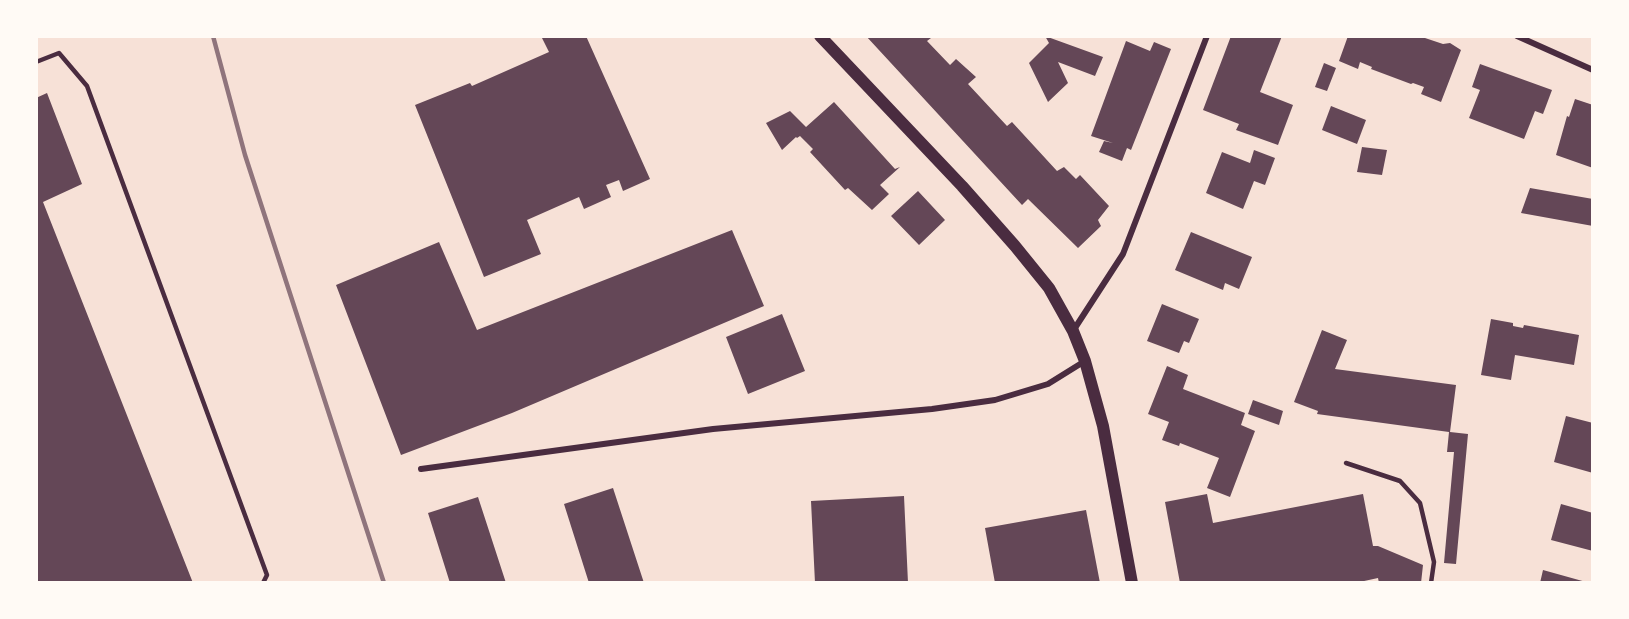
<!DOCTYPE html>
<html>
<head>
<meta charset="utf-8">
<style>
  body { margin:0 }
  #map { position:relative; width:1629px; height:619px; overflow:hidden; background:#f7e1d7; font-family:"Zilla Slab",serif }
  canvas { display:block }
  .frame { position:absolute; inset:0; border:38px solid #fffaf5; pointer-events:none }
</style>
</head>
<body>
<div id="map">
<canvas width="1629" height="619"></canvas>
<div class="frame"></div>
</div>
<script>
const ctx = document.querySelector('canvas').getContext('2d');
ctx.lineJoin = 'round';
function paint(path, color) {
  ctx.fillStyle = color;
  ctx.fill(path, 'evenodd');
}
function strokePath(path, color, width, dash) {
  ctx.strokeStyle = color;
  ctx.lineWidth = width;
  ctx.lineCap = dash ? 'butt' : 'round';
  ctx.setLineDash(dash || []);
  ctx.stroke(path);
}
paint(new Path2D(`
  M541,36H586L650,179L623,191L619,180L606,185L611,197L584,209L579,197L527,220L541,254L484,277L415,105L470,83L472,86L549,52Z
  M866,36H929L931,38L927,41L950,65L956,59L976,77L968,84L1007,126L1012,122L1057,171L1064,167L1076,179L1080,175L1109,206L1098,220L1101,226L1078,248L1028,199L1022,205Z
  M1045,36L1103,57L1095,76L1058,62L1068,83L1048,102L1029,63L1049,43Z
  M1231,36H1282L1260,92L1293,105L1278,145L1236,130L1239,124L1203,110Z
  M1348,36H1419L1443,44L1450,43L1461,50L1441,102L1421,94L1424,87L1413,83L1411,84L1371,69L1372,67L1360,62L1358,69L1339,61Z
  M1126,41L1150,51L1154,42L1171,49L1131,150L1127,148L1122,161L1099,152L1104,141L1113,143L1091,136Z
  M1324,63L1336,68L1327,91L1315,87Z
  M1480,64L1552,90L1543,114L1535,111L1524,139L1469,118L1480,90L1472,87Z
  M47,93L82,184L43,202L193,583H36V98Z
  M1575,99L1593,105V168L1556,155L1567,116L1569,117Z
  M834,102L895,169L900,167L880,185L889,194L872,210L848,188L845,190L810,152L813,149L800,136L797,138L796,137L782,150L766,123L790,111L806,127Z
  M1331,106L1366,120L1357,144L1322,130Z
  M1362,147L1387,150L1382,175L1357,172Z
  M1254,150L1275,158L1265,185L1254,181L1243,209L1206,193L1222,152L1250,163Z
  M1530,188L1593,199V226L1521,213Z
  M918,191L945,220L919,245L891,216Z
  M732,230L764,306L512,413L401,455L336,285L439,242L477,330Z
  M1191,232L1252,257L1239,289L1225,283L1223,290L1175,270Z
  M1162,304L1199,319L1189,343L1184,341L1179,353L1147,341Z
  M782,314L805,371L748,394L726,337Z
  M1491,319L1513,323V326L1523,328L1524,325L1579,335L1574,365L1515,355L1511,380L1481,375Z
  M1322,330L1347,340L1335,369L1456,385L1450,432L1468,434L1456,564L1444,563L1454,452H1447L1449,432L1317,414L1318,411L1294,402Z
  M1167,366L1188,375L1183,389L1245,413L1241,425L1255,431L1230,497L1207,488L1219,458L1180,443L1179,446L1162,440L1169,422L1148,414Z
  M1253,400L1283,411L1279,425L1248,414Z
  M1566,416L1593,423V473L1554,462Z
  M613,488L644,583H589L564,504Z
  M1207,494L1213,523L1363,494L1373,546H1378L1423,565L1421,583H1379L1378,578L1355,583H1180L1165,502Z
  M904,496L908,583H815L811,501Z
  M478,497L506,583H450L428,513Z
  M1561,504L1593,513V551L1551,540Z
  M1086,510L1100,583H995L985,528Z
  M1543,570L1586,582V583H1540Z`), '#644757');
strokePath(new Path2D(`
  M36,62L59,53L87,86L267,575L263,583
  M1346,463L1400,481L1420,503L1434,562L1431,583`), '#4a2c40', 4.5);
strokePath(new Path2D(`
  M1517,36L1593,70
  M1073,331L1123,254L1207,36
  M421,469L713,429L932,409L995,400L1048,384L1085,361`), '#4a2c40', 6);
strokePath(new Path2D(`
  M820,36L962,186L1015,246L1049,288L1073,331L1085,361L1103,426L1132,583`), '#4a2c40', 12);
strokePath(new Path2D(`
  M213,36L245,155L384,583`), '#8f747c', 4.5);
</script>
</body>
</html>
